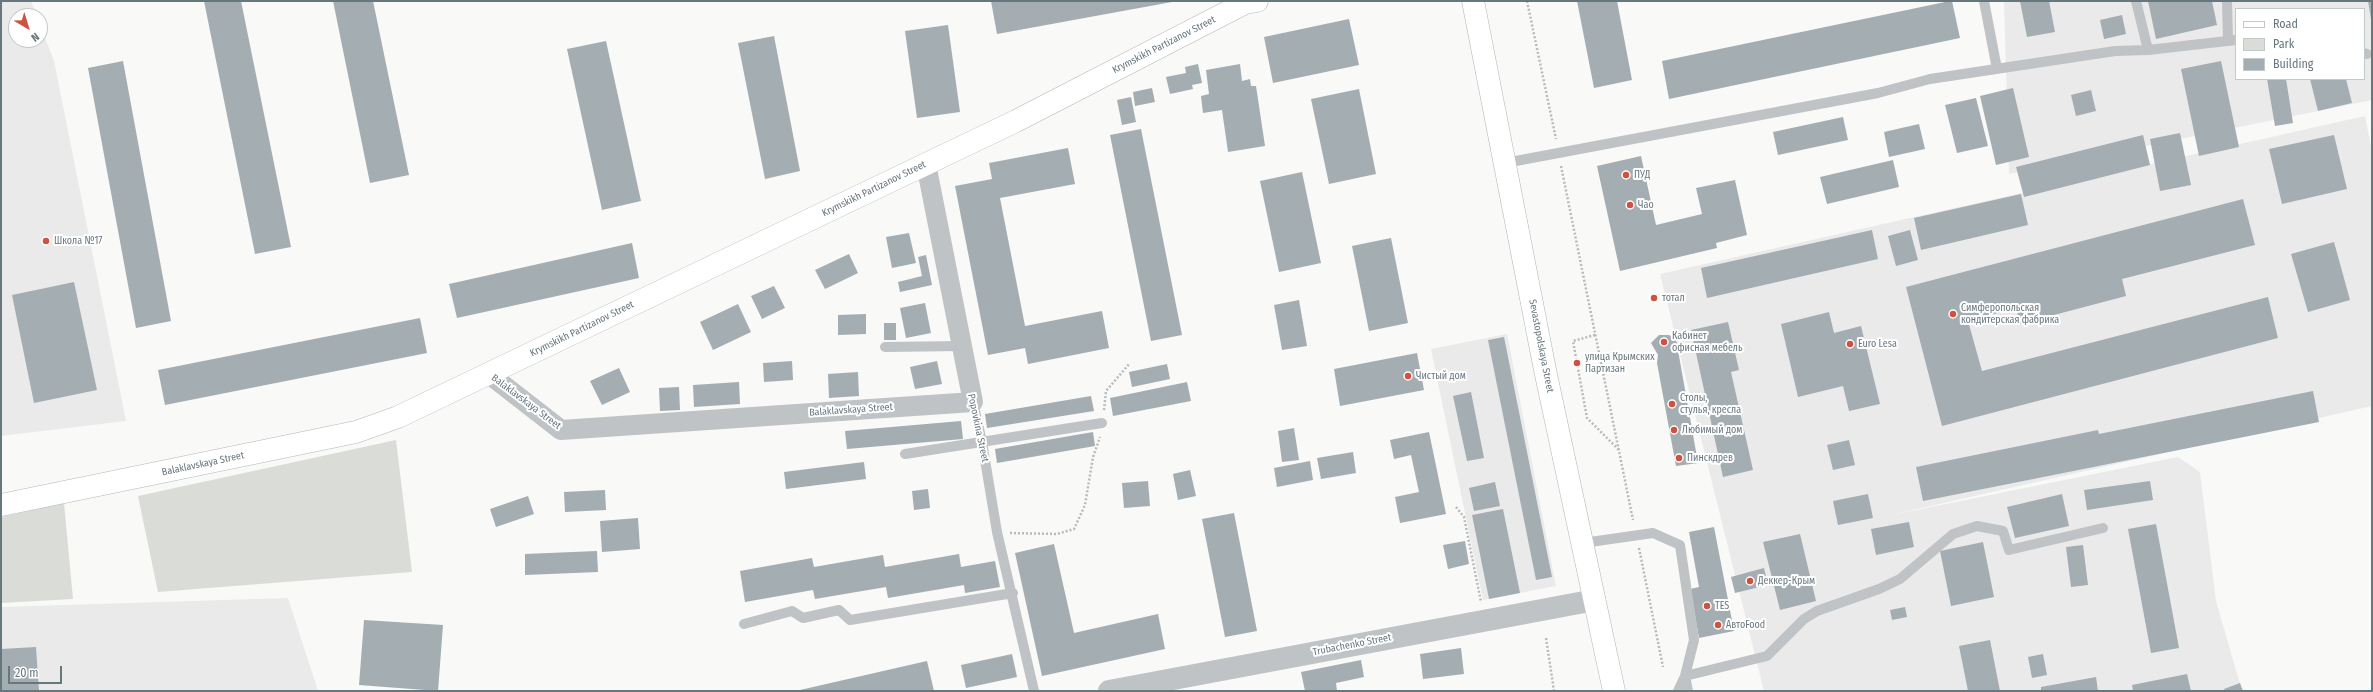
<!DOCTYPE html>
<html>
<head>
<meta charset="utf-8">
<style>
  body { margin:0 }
  #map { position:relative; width:2373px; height:692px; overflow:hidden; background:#f9f9f7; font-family:"Fira Sans Condensed",sans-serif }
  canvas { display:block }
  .frame { position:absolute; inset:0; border:2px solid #67777e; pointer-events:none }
  .legend { position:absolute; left:2235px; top:8px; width:130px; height:72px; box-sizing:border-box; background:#fff; border:1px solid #c2c9cb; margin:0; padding:5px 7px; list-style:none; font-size:12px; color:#67777e }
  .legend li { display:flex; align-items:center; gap:8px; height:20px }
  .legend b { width:20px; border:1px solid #c2c9cb }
  .north { position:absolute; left:8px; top:8px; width:40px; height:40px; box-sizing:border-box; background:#fff; border:1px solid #c2c9cb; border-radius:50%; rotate:142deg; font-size:11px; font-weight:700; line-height:16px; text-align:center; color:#67777e }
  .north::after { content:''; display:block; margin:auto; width:14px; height:18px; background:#ce5242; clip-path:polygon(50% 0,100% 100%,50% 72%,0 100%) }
  .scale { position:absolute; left:8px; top:666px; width:54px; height:18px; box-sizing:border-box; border:2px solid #67777e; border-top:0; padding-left:5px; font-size:12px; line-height:14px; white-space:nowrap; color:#67777e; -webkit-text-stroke:3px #fff; paint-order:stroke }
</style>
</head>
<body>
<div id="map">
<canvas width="2373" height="692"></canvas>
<div class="frame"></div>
<ul class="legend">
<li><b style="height:5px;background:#fff"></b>Road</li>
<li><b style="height:11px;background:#daddd7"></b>Park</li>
<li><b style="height:11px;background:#a4adb1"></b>Building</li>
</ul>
<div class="north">N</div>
<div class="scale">20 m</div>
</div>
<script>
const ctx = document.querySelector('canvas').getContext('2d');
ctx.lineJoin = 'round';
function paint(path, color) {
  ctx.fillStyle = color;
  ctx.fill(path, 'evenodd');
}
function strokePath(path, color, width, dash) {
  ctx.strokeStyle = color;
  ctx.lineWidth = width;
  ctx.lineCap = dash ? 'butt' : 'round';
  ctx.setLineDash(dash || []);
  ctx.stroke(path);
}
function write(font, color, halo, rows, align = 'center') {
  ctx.font = font + ' "Fira Sans Condensed",sans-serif';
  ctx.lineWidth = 4;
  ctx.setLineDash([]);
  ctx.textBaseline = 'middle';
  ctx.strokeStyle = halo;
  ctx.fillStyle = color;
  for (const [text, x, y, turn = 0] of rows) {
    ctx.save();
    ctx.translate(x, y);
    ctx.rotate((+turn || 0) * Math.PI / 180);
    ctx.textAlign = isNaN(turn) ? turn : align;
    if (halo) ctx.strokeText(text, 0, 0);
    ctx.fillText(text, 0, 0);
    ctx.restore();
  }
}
paint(new Path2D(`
  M1,1H31L37,16H16V40H40V24L54,61L126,421L1,436Z
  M2004,1H2372V100L2009,174ZM2236,9H2364V79H2236Z
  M2365,116L2372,152V406L1891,515L2178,457L2200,472L2216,601L2242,691H1764L1660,274Z
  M1507,334L1556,586L1483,600L1431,349Z
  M288,598L318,691H1V607Z`), '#eaeaea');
paint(new Path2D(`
  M396,440L412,572L158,592L138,496Z
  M64,503L73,599L1,603V517Z`), '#daddd7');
paint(new Path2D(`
  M204,1H241L291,247L255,254Z
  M333,1H373L409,175L370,183Z
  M991,1H1172V2L997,34Z
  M1577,1H1617L1632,80L1594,88Z
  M1950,1H1952L1960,38L1669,99L1662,61Z
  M2020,1H2049L2055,32L2027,37Z
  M2148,1H2212L2217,25L2156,39Z
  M2368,1H2372V19H2371Z
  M2122,15L2126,34L2104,39L2100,20Z
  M1349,19L1359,65L1273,83L1264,37Z
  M948,25L960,112L917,118L905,31Z
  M774,36L800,171L765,179L738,43Z
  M606,41L641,201L602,210L567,49Z
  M123,61L171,321L136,328L88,68Z
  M2221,61L2239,147L2199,156L2181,69Z
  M1198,64L1202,83L1192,85L1193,89L1170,94L1166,77L1186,73L1185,67Z
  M1240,64L1242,81L1250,79L1251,86H1256L1265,146L1228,152L1222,110L1203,113L1201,96L1209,94L1206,70Z
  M2267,79H2286L2293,123L2275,126Z
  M2310,79H2346L2352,103L2318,111Z
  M1152,88L1155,102L1135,106L1133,92Z
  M2013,88L2029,157L1996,165L1980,96Z
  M1359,89L1376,174L1329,184L1311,99Z
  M2091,90L2096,111L2076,116L2071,95Z
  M1131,97L1136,122L1122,125L1117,100Z
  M1976,98L1988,146L1957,153L1945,105Z
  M1843,117L1848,140L1778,155L1773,132Z
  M1919,124L1925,149L1889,157L1884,132Z
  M1141,129L1182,335L1151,341L1110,135Z
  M2180,133L2191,185L2160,191L2150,139Z
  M2143,135L2150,165L2024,197L2016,167Z
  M2334,135L2347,189L2282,204L2269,149Z
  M1068,148L1075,184L1000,198L1025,326L1102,311L1109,348L1028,364L1025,348L988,355L955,186L992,179L989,163Z
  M1641,156L1656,225L1702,214L1696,188L1735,180L1747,235L1716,243L1717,248L1620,271L1597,166Z
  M1893,160L1899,187L1827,204L1820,177Z
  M1302,172L1321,263L1279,272L1260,181Z
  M2021,194L2028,225L1921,250L1914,218Z
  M2243,199L2255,245L2122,279L2126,296L2020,324L2016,308L1968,321L1982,371L2268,297L2278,338L1942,426L1906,287Z
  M1872,230L1878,259L1707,298L1701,268Z
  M1910,230L1918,260L1896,266L1888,236Z
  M909,233L916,263L892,268L886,237Z
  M1391,238L1408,323L1369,331L1352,246Z
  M2334,242L2350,300L2308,312L2291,254Z
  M632,243L639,278L457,318L449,284Z
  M849,254L858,273L825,289L815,270Z
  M926,255L932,285L900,292L898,282L922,276L918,257Z
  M74,282L97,390L34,403L12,295Z
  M774,286L785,308L762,319L751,296Z
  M1299,300L1307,346L1282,350L1274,305Z
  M925,303L931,333L906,338L900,308Z
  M738,304L751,332L713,350L700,322Z
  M1829,312L1834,333L1861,326L1880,404L1849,411L1843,386L1798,397L1781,324Z
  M866,314V334L838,335V315Z
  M420,318L427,353L165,405L158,370Z
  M1728,322L1739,370L1731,372L1753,470L1723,477L1691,330Z
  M884,323H896V340H884Z
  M1659,335H1669L1676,339L1698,463L1676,466L1657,363L1658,355L1651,343Z
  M1504,337L1552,577L1536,580L1488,340Z
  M1417,353L1424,390L1340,406L1334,369Z
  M792,361L793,380L764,382L763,363Z
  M937,361L942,384L915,389L910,367Z
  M1167,364L1170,379L1132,387L1129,372Z
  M619,368L630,392L602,405L590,381Z
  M858,372L859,396L829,398L828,374Z
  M739,382L740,404L694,407L693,385Z
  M1187,382L1191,401L1113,416L1110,398Z
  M679,387L680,410L660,411L659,388Z
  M2313,391L2319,422L1923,501L1916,467L2098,430L2099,434Z
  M1471,392L1484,458L1467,461L1453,396Z
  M1091,396L1094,411L987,428L985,414Z
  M961,421L963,439L847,449L845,431Z
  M1294,428L1299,460L1282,462L1278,431Z
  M1093,432L1095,446L997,463L995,449Z
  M1429,432L1446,514L1400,523L1395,497L1419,492L1411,455L1394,459L1390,440Z
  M1849,440L1855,465L1833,470L1827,445Z
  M1353,452L1356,473L1321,479L1317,458Z
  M1310,461L1313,480L1277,487L1274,468Z
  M864,462L866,479L786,489L784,472Z
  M1190,470L1196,496L1178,500L1173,474Z
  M1148,481L1150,506L1124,508L1122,483Z
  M2150,481L2153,500L2087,510L2084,490Z
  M1495,482L1500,506L1474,511L1469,488Z
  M928,489L930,508L914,510L912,491Z
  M605,490L606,510L565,512L564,492Z
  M1868,494L1873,518L1838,525L1833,501Z
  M2062,494L2069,526L2015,538L2007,507Z
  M528,496L534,514L496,527L490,509Z
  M1503,509L1520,593L1489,599L1472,515Z
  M1234,513L1257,631L1225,637L1202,519Z
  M638,518L640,549L602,552L600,521Z
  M1909,522L1914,547L1876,555L1871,529Z
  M2156,524L2179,648L2151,653L2128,529Z
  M1714,527L1734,631L1699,638L1690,589L1699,587L1689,532Z
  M1800,534L1816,601L1780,610L1763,542Z
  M1465,541L1469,564L1448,569L1443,545Z
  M1983,542L1994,597L1951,606L1940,551Z
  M1054,544L1074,633L1158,614L1165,649L1042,676L1015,553Z
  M2083,545L2088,585L2071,587L2066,547Z
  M597,551L598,572L525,575V554Z
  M959,554L961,567L995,561L1000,587L965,593L964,585L888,598L886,587L815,599L813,590L745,602L740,571L812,558L814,567L883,555L885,567Z
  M1764,568L1768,585L1735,593L1731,577Z
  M1905,607L1907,617L1892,620L1890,610Z
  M364,620L443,625L438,691L359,685Z
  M1990,640L2000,691H1968L1959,646Z
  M36,647L39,691H1V649Z
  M1461,648L1464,674L1423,679L1420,654Z
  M1012,654L1017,677L966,688L961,665Z
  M2043,654L2047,675L2032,678L2028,657Z
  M1361,660L1364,677L1336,683L1337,691H1305L1301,672Z
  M927,661L934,691H800V690Z
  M2187,674L2191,691H2133L2132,685Z
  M2096,677L2098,691H2041V687Z
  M2240,683L2243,691H2225L2224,689Z`), '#a4adb1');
const secondary = new Path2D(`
  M1,505L356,432L398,417L1016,121L1245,3L1257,1`);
const primary = new Path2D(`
  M1473,1L1545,370L1614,691`);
strokePath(secondary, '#b1b8bb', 23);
strokePath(primary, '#b1b6b9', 23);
strokePath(new Path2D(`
  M1527,1L1556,139
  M1561,166L1633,520
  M1595,335L1573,341L1587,418L1619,450
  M1104,410L1106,391L1130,363
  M1456,507L1464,517L1481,602
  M1010,533L1057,534L1074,529L1085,505L1093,457L1100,437
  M1639,548L1663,667
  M1546,638L1554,691`), '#b7bbbd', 2.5, [2, 2]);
strokePath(new Path2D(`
  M1984,1L1997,69
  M2136,1L2148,50
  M2227,1L2228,41
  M2364,53L2367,54
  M1505,163L1878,93L1930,79L2115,51L2148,50L2236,40
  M885,347L962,346
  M973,402L982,442L997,532L1034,691
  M905,454L1102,423
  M1583,543L1653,533L1680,545L1694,640L1685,676L1678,691
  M744,624L792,611L803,618L839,610L850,620L1013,593
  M1688,691L1685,676L1767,656L1804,619L1817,611L1879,589L1900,579L1953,534L1977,526L2003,531L2009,550L2103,528`), '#bfc3c6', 10);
strokePath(new Path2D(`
  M489,374L561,430L973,402L926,164`), '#bfc3c6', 20);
strokePath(new Path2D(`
  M1109,691L1595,600`), '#bfc3c6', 22);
strokePath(secondary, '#fff', 22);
strokePath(primary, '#fff', 22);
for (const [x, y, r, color] of [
  [1626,175,4,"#ce5242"],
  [1630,205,4,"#ce5242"],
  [46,241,4,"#ce5242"],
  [1654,298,4,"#ce5242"],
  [1953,314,4,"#ce5242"],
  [1664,342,4,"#ce5242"],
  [1850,344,4,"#ce5242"],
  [1577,363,4,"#ce5242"],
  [1408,376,4,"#ce5242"],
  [1672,404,4,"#ce5242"],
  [1674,430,4,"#ce5242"],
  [1679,458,4,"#ce5242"],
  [1750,581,4,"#ce5242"],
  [1707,606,4,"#ce5242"],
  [1718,625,4,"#ce5242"]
]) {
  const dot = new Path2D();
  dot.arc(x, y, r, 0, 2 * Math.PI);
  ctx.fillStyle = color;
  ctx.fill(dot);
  strokePath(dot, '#fff', 1.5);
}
write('10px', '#67777e', '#fff', [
  ["Krymskikh Partizanov Street",1164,45,-27],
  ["Krymskikh Partizanov Street",874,189,-26],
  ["Krymskikh Partizanov Street",582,329,-26],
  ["Sevastopolskaya Street",1541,346,79],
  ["Balaklavskaya Street",526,402,37],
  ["Balaklavskaya Street",851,410,-4],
  ["Popovkina Street",978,428,78],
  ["Balaklavskaya Street",203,464,-12],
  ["Trubachenko Street",1352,645,-11]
]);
write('10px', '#67777e', '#fff', [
  ["ПУД",1634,175],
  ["Чао",1638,205],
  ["Школа №17",54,241],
  ["тотал",1662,298],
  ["Симферопольская",1961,308],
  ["кондитерская фабрика",1961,320],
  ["Кабинет",1672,336],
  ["офисная мебель",1672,348],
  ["Euro Lesa",1858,344],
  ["улица Крымских",1585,357],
  ["Партизан",1585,369],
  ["Чистый дом",1416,376],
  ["Столы,",1680,398],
  ["стулья, кресла",1680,410],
  ["Любимый дом",1682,430],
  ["Пинскдрев",1687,458],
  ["Деккер-Крым",1758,581],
  ["TES",1715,606],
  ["АвтоFood",1726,625]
], 'left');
</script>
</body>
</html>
